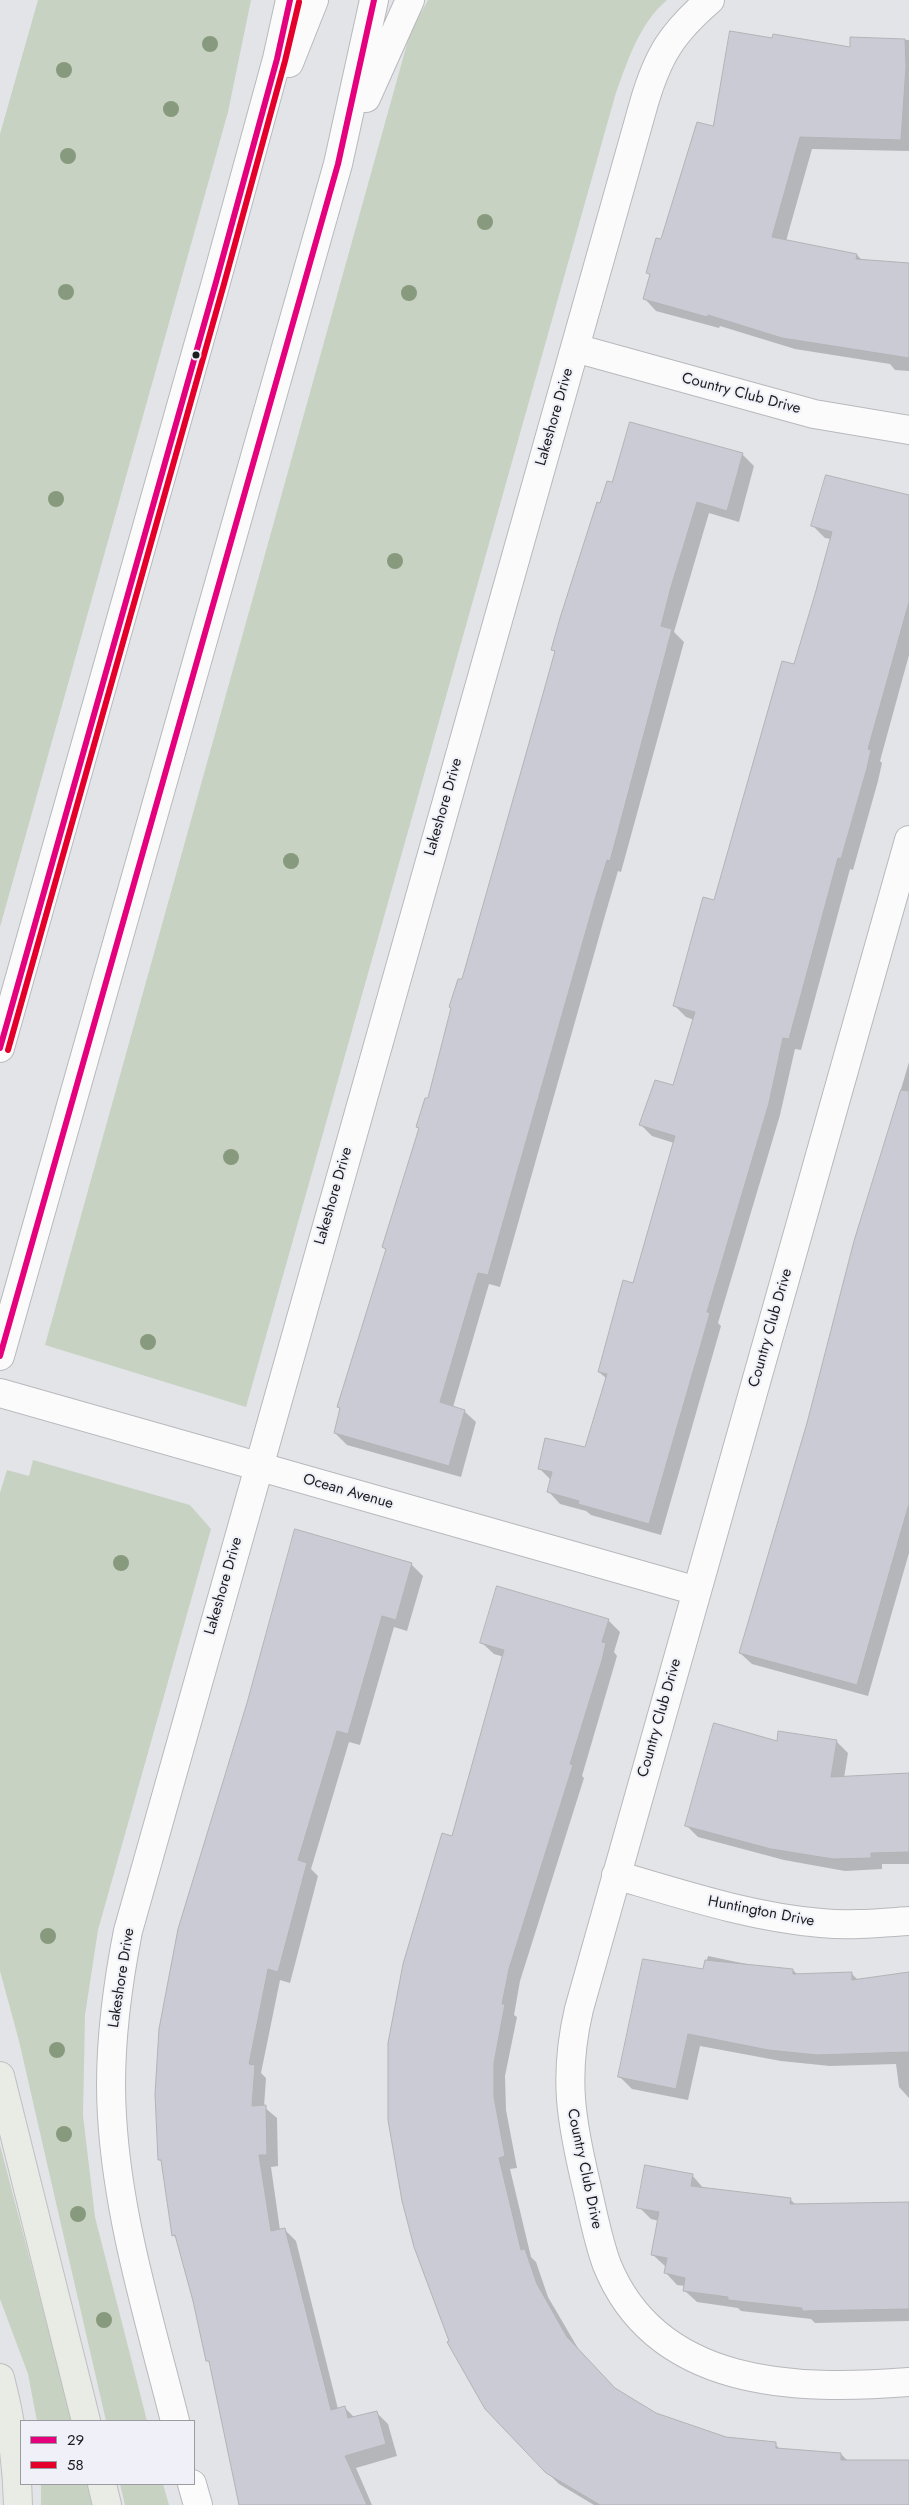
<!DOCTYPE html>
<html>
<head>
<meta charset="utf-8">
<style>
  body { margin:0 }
  #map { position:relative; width:909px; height:2505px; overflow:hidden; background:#e3e4e8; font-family:Jost,sans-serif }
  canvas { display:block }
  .legend { position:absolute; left:20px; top:2420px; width:175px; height:65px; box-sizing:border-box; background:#eff0f8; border:1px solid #9b9ba1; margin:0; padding:6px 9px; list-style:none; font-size:15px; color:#1c1c1f }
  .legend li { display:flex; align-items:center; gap:10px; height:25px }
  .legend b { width:25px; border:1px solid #9b9ba1 }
</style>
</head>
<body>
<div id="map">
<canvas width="909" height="2505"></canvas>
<ul class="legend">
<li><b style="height:6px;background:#e5007d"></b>29</li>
<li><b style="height:6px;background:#e4002b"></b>58</li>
</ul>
</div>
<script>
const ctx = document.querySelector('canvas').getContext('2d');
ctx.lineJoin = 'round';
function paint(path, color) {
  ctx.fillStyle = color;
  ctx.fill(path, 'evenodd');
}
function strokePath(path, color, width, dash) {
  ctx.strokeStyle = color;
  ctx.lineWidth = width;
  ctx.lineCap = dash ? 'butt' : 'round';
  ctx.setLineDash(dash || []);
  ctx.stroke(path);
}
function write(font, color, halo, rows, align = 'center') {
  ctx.font = font + ' Jost,sans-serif';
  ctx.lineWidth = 4;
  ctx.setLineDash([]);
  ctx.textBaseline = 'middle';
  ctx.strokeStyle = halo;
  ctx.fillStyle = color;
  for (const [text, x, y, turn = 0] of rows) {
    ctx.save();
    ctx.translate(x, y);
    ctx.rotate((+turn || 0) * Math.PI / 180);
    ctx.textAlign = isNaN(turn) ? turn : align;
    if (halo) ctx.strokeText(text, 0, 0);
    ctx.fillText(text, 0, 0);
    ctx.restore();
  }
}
paint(new Path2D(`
  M38,0H251L228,112L0,927V134Z
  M428,0H667C639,24 627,62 615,96L246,1407L45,1345L410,33Z
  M33,1460L190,1505L211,1529L98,1930L85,2015L83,2115L95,2217L147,2421H106L19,2041L0,1971V1493L7,1470L29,1476Z
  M0,2145L72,2421H37L28,2374L0,2299Z
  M41,2484H88L93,2505H41Z
  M120,2484H163L169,2505H125Z`), '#c7d2c3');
paint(new Path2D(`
  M851,38L909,40V151L812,149L786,241L857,255L863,261L909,266V371L895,370L890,364L795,349L720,326L719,328L656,311L645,299L651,276L647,272L714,128L851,48Z
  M742,454L754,466L739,522L709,513L674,632L684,642L621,872L618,871L606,912L500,1287L489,1284L453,1407L464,1411L476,1422L461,1477L347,1445L335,1433L341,1410L338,1407L386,1250L383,1247L429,1100L556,653L553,649L601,505L612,484Z
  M909,497V655L880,761L882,763L878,781L853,870L850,869L801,1050L795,1049L780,1115L718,1323L721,1326L661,1535L591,1515L586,1511L560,1504L549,1492L551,1480L539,1468L586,1448L607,1379L599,1372L634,1284L674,1143L652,1136L641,1125L674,1087L694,1020L686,1017L675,1006L715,902L795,666L831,539L825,538L813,526Z
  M909,1062V1553L868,1696L752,1664L740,1653L808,1423L856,1242Z
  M411,1564L423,1576L407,1631L394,1627L360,1745L349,1742L311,1869L318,1876L290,1983L280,1980L261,2073L266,2078L264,2107L277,2118L278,2166L271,2167L280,2230L284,2229L296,2241L338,2409L345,2408L354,2417L376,2412L388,2424L397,2456L356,2468L372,2505H250L211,2364L208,2361L178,2240L173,2235L163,2163L160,2160L179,1929Z
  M608,1620L620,1632L614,1652L617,1656L582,1776L584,1778L520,1981L514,2015L517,2017L505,2076L506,2110L517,2168L510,2169L531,2257L536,2262L548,2297L579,2350L616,2390L656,2414L726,2438L775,2444L781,2450L841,2454L849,2462L909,2461V2505H594L559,2484L547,2472L450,2341L453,1838L504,1657L494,1654L482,1643Z
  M836,1741L848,1753L844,1778L909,1773V1864H882V1869L845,1871L784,1860L698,1837L686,1825L778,1743Z
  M708,1956L756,1966L793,1970L798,1975L852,1974L859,1981L909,1973V2098L899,2087L896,2064L830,2066L781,2061L700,2046L688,2100L632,2089L620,2077L704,1970Z
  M692,2175L704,2189L790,2199L796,2205L909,2204V2321L815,2323L811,2319L741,2311L738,2308L697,2302L685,2291V2286L677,2285L666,2273V2267L653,2255L659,2221L651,2219L639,2207Z`), '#0003');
const building = new Path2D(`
  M730,31L772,38L773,34L850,47V37L905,39L906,67L901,140L800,137L772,237L857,254L856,259L909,263V358L782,338L708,315L707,317L643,299L650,274L646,273L656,238L661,239L697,122L713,126Z
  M630,422L743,453L727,511L697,502L671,587L661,626L672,629L610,861L607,860L595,899L488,1275L478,1273L440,1402L465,1410L449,1466L334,1433L340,1408L337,1407L386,1249L382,1247L419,1128L416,1127L425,1098H428L451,1008L449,1007L458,979H462L539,708L555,651L551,650L560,618L597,502L600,503L607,481L612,482Z
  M826,475L909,495V602L868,749L871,750L867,768L841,859L838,858L789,1039L783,1038L769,1103L707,1312L710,1313L649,1524L578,1504L579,1501L547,1492L552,1472L538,1469L545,1438L585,1447L607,1374L598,1372L623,1280L633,1283L675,1136L639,1125L655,1080L673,1085L695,1012L673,1006L703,897L714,900L782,661L794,664L815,594L832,532L811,526Z
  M901,1090L909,1091V1504L857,1685L739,1653L807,1423L854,1241Z
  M295,1529L412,1563L396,1620L382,1616L348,1734L337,1731L298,1860L307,1863L278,1972L268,1969L249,2064L255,2065L252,2106L266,2105L267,2155H259L271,2231L285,2228L331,2410L345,2406L348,2418L377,2411L386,2444L345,2456L367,2505H239L209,2361H206L193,2301L175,2235L172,2236L161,2160H158L155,2094L159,2029L178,1929L247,1703Z
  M497,1586L609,1619L602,1642L606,1643L602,1660L570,1764L573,1765L509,1969L502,2004H505L494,2063V2097L505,2156L499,2158L521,2250L525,2249L537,2284L567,2337L615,2388L656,2413L726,2437L776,2442V2448L841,2453V2460H909V2505H600L546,2473L485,2409L447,2342L449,2341L414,2247L402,2201L388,2120V2043L403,1964L442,1833L452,1836L504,1650L480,1643Z
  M714,1723L777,1741L778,1731L837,1740L831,1777L909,1773V1852L871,1853V1858L833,1859L771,1849L685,1826Z
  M643,1959L703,1969L705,1960L793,1969V1974L852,1972V1980L909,1972V2052L817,2055L768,2050L688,2034L676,2089L618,2077Z
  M645,2165L693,2174L691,2186L791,2198L790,2204L909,2202V2309L802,2311V2308L728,2300V2297L683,2291L685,2278L664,2273L667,2258L651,2255L659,2212L637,2208Z`);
paint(building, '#cacbd5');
strokePath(building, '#b3b3b6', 1);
const street = new Path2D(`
  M575,348L814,414L909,430
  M909,840L579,2009C563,2077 571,2121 587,2188C593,2214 598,2241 607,2265C657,2388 797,2391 909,2382
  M0,1393L697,1591
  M616,1875C684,1895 751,1917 821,1923C850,1926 880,1923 909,1921
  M175,2421C150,2321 118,2220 112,2116C108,2054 116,1992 128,1931L644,103C658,55 672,33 710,0
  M192,2484L198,2505`);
const secondary = new Path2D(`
  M289,63L314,0
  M366,98L410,0
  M0,1048L216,282L277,59L290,0
  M0,1356L338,164L374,0`);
const primary = new Path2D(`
  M0,2076L86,2421
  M0,2378C11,2420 17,2461 18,2505
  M102,2484L107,2505`);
strokePath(street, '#b8b9bc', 30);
strokePath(secondary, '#b8b9bc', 30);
strokePath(primary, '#bfbfc2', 30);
strokePath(street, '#fbfbfc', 28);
strokePath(secondary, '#fbfbfc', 28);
strokePath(primary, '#e8ece4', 28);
strokePath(new Path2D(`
  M0,1048L216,282L277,59L290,0
  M0,1356L338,164L374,0`), '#e5007d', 6);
strokePath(new Path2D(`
  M8,1050L224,284L285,61L299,2`), '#e4002b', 6);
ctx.fillStyle = '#889a7d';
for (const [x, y] of [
  [210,44],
  [64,70],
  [171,109],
  [68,156],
  [485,222],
  [66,292],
  [409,293],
  [56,499],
  [395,561],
  [291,861],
  [231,1157],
  [148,1342],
  [121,1563],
  [48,1936],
  [57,2050],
  [64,2134],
  [78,2214],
  [104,2320]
]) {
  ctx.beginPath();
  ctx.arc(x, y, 8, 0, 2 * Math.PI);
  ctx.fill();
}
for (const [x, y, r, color] of [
  [196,355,4.5,"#1c1c1f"]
]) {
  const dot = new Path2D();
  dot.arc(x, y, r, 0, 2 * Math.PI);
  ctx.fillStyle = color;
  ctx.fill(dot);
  strokePath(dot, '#eff0f8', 2);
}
write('15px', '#1c1c1f', '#eff0f8', [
  ["Country Club Drive",741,394,15],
  ["Lakeshore Drive",555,417,-74],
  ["Lakeshore Drive",444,807,-74],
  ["Lakeshore Drive",334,1196,-74],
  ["Country Club Drive",771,1328,-74],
  ["Ocean Avenue",348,1492,16],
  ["Lakeshore Drive",224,1586,-74],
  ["Country Club Drive",660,1718,-74],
  ["Huntington Drive",761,1912,11],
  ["Lakeshore Drive",122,1978,-81],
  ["Country Club Drive",584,2169,78]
]);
</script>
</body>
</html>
